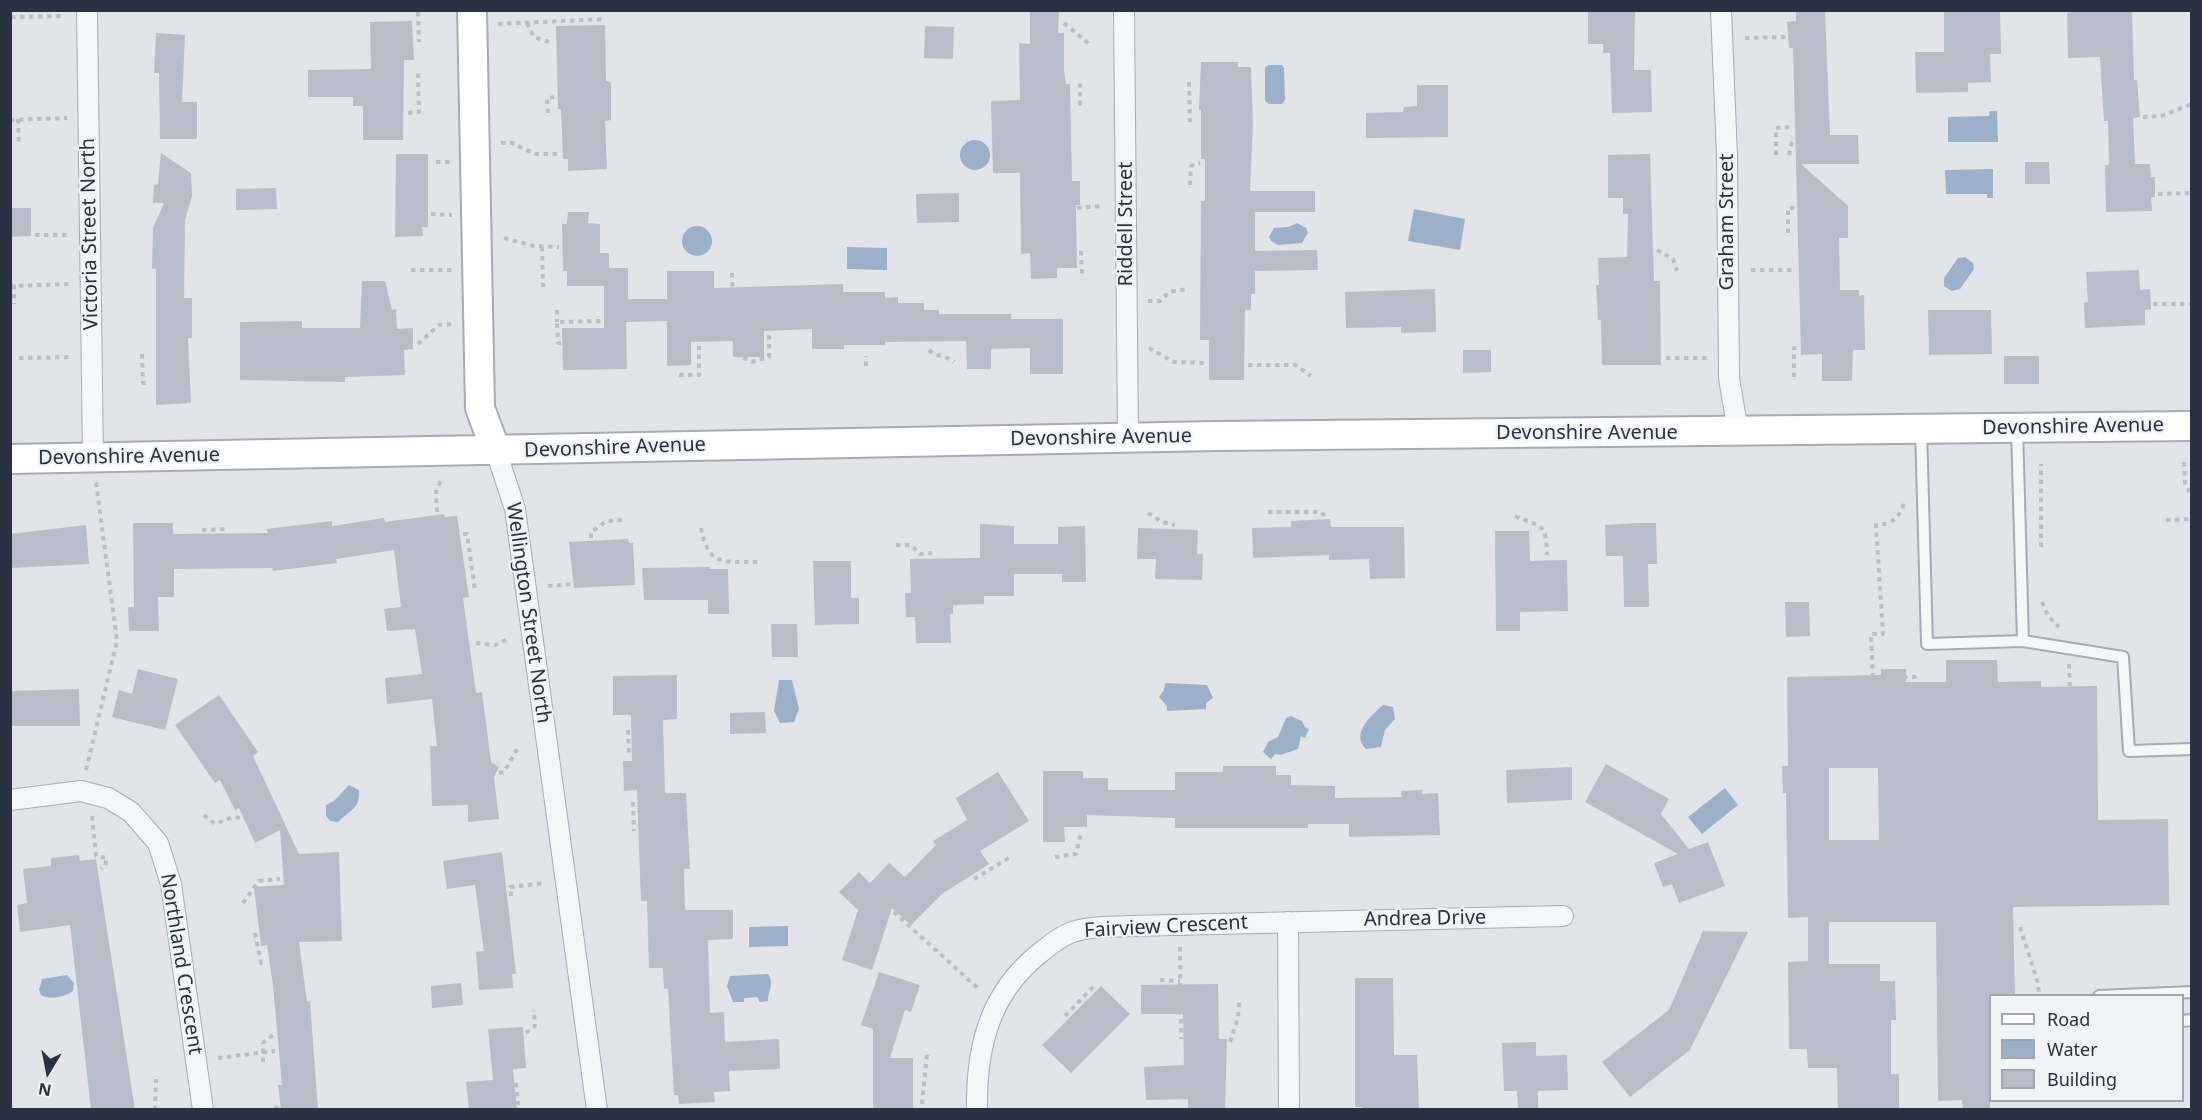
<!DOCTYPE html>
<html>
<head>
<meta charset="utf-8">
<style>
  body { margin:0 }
  #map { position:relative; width:2202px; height:1120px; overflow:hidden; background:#e2e4ea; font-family:"Noto Sans",sans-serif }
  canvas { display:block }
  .frame { position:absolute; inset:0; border:12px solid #293142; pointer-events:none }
  .legend { position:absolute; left:1989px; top:994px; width:195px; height:108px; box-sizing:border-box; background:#f1f4f7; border:2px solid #a1a6af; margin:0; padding:8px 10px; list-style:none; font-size:18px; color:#293142 }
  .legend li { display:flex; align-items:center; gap:12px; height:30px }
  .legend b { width:30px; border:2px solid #a1a6af }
  .north { position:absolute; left:18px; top:1042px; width:60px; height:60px; -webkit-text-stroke:4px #f1f4f7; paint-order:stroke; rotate:190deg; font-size:16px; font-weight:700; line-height:24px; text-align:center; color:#293142 }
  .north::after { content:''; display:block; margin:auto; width:21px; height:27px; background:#293142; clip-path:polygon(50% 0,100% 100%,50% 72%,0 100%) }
</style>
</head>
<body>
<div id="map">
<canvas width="2202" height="1120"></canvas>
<div class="frame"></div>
<ul class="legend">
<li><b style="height:8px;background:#fff"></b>Road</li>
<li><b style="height:16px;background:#9cb0ca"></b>Water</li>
<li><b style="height:16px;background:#b9bdc7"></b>Building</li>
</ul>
<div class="north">N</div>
</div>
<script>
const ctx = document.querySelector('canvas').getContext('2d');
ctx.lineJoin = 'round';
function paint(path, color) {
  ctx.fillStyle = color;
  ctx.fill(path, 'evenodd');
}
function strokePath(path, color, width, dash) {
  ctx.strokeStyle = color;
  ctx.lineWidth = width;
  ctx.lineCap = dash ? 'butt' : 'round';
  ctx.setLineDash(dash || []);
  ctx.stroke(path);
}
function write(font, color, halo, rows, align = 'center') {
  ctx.font = font + ' "Noto Sans",sans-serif';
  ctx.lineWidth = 4.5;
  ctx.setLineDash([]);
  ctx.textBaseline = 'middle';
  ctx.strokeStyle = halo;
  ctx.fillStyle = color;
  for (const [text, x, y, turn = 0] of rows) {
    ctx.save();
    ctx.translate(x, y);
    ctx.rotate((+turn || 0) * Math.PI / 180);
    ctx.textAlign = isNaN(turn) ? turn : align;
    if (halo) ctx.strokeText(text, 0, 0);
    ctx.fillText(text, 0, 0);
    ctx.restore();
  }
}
paint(new Path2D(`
  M1269,65H1282L1284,68L1285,100L1282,104H1269L1265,101V68Z
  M1990,111H1997L1998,142H1948V117L1989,116Z
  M960 155a15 15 0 1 1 30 0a15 15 0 1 1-30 0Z
  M1993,169V198H1987V194H1946L1945,170Z
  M1414,209L1465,219L1460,250L1408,241Z
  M1297,223L1306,228L1308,233L1302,243L1278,245L1271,241L1269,237L1274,228L1288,227Z
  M682 241a15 15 0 1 1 30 0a15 15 0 1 1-30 0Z
  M847,247L887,248V270L847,269Z
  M1965,257L1973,263L1974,269L1960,289L1952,291L1944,286V278L1958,258Z
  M779,680H792L799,709L794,722L780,723L774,711Z
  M1165,683L1207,685L1213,698L1206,703V709L1167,711V706L1159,697L1164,690Z
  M1383,705L1393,707L1395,719L1385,730L1381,747L1366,749C1350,733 1372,715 1383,705Z
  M1291,716L1302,721L1305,727L1309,729L1305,738L1301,736L1298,749L1281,755L1275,754L1271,759L1263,752L1268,742L1278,737L1286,718Z
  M349,785L359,790C361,808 349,811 338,822L330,821L326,816V805L334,801Z
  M1725,788L1738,805L1702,834L1688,817Z
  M788,926V946L749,947V927Z
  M768,974C775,985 768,990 768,1001L759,1002L758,997L744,998V1002H733L727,986L730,976Z
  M67,975L74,983L73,991C65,997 50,1000 41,995L39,990L42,979Z`), '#9cb0ca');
paint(new Path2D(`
  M1030,10H1059L1058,33H1064V71L1066,84H1070L1072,181H1080V205H1076L1077,268H1057V278L1031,279L1030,253L1021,254L1020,173H993L991,101L1020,100L1019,43L1030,44Z
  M1796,10H1825L1830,135H1858L1859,164H1801L1848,206V238H1839L1840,290H1859V296L1864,295L1865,350H1853L1852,381H1822V354L1801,355L1793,48H1789L1787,22L1796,21Z
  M1944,10H2000L2001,54H1990L1991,82L1968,83V92L1916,93L1915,52H1944Z
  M2089,10H2132L2134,80H2137L2140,117L2133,118L2135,164H2150L2151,177H2155V197H2151L2152,211L2106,212L2105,165H2109L2108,121H2104L2100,57L2068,58L2067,13Z
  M1588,11L1635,12L1634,70H1651L1652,112L1612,113L1610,53H1603V44H1588Z
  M412,21L414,60H404L403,140H363V106H353V97H308V70L371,69L370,22Z
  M605,25L606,81L611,82V120L605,121L607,169L568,171V159H563L561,109H558L556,26Z
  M925,26L954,27L953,59L924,58Z
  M156,33L185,35L182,102H197V139H160L159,73H154Z
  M1201,62H1238V67H1251L1253,125L1250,191H1315V212H1255V251L1317,250L1318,270L1255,271V294H1251V310H1245L1244,380H1209V340H1200L1201,201H1205V159H1201V110H1199Z
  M1417,85H1448V137L1366,138V113L1403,112L1404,107L1417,106Z
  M161,153L191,173L192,196L185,220L184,298H192V338H188L191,403L156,405V269H152L153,228L164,203H153L154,185L158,184Z
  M396,154H428V227H422L423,236L395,237Z
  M1650,154L1654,281H1660L1661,365H1602L1601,320H1598L1596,285H1599L1598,258L1627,257L1628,214H1623V198H1608V155Z
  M2025,162H2049L2050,184H2025Z
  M276,188L277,209L236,210V189Z
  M959,193V222L917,223L916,194Z
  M10,208H31V236L10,237Z
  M568,212H589L588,223L600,224V253H609V268H628V299H667V271H714V288L843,284V292H885V298L898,297V303H924V310H939V314H1011V319H1063V374H1030V348L991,349V369H967L966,341L885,342V345H844V349H812V329L764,331V357H733V341L691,342V365L667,366V321L626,322L627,369L563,370L562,328H604V286H567V271H563L562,224H567Z
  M2139,270L2140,290L2150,289L2151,309L2145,310V325L2085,328L2084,303L2088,302L2086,272Z
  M362,281H385L392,310L396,309L397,329L413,328V349L404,350L405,375L345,377V382L240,380V322L302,321V328H360Z
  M1435,289L1436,332L1401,333V327L1346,328L1345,292Z
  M1928,310H1991L1992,354L1929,355Z
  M1463,350H1491V372L1463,373Z
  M2004,356H2039V384H2004Z
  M444,514L445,517L457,516L469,597L463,598L476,693L482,692L491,762L499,767L494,777L499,819L468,822V805L432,806L430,746H437L432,699L387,704L385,678L422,674L415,629L387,631L384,609L401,607L394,550L336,559L337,563L273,571L272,568L174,569V597H158L159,631H129L128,607H134L133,523H173V534L268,533L267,529L332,521V526L384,518L385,522Z
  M1330,519L1331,527H1404L1405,578L1370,579L1369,559L1329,560V555L1253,558L1252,528L1291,527V521Z
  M1636,523H1656L1657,564H1648L1649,607H1624L1623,556H1606L1605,525Z
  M980,524L1014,526V544H1058V527L1085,526L1086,582H1062V574H1014V596H984V604L953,605V614H950L951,643H916L915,617H906L905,593H911L910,559L980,558Z
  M86,525L89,564L10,568V534Z
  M1138,528L1198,530L1197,554H1203L1202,580L1155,579L1156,559H1137Z
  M1495,531H1529L1530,561L1567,560L1568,611L1520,612V631H1496Z
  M628,539L629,543H633L635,585L574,588L569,542Z
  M813,561H851V598H859V624L815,625Z
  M710,567L709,569H728L729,614H708V600H644L642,568Z
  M1785,602H1809L1810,636L1786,637Z
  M771,624H797L798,657H772Z
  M1946,660H1997L1998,682L2041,681V687L2097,686L2098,820L2168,819L2169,905L2013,907L2015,996H1990V1110H1963L1962,1100L1938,1101L1936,922H1829V964H1880V981H1895L1896,1020H1891V1074H1899V1110H1838L1837,1068H1808L1807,1049H1789L1788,962L1808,961V917L1788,918L1786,793H1783L1782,766H1788L1787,677L1881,675V669H1906V682H1946ZM1829,768H1878L1879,840H1829Z
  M138,669L178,679L165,730L112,717L119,690L132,694Z
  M677,675V719L663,720L665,793H686L690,869H684L685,910H733V939L708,940L710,1013L724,1012L725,1042L779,1039L780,1069L729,1071L730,1091L714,1092L715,1102L679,1104L678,1095H674L668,989H664L663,968H649L647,901H641L637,790L624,791L623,761H632L631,715H613V676Z
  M79,689L80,726H10V691Z
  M219,695L258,752L253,756L299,854L339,852L342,941L299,942L307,1002L310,1001L318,1110H281L278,1085H282L273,985L267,945L261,946L254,887L284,885L280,830L255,843L239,808L235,810L220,780L215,783L175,725Z
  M765,712L766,733L730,734V713Z
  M1606,764L1669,799L1661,814L1689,849L1708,842L1725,886L1679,903L1672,884L1663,887L1654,863L1678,854L1585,802Z
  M1223,766H1276V775H1291V785L1335,786V798L1402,797L1401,791L1422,790V794L1438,793L1440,835L1349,837V824H1308V828H1175V818L1087,815V827H1064L1065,842H1043V771H1083V778H1108V790H1175V772H1223Z
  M1572,767V800L1507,803L1506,770Z
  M998,772L1029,821L980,851L989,864L942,894L911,925L892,908L872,970L842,960L858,910L839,892L859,872L870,883L889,863L905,877L936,845L933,841L967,820L956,798Z
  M502,852L516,974H512L513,988L479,990L476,952L484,951L475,885L447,889L443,861Z
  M79,855L80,861L96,859L135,1110H91L70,925L20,932L17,905L27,903L23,869L51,866V858Z
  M1703,931L1748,932L1690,1050L1630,1097L1602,1062L1669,1010Z
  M879,972L920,985L911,1012L905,1010L890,1058H913V1108H873V1029L861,1025Z
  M1355,978H1393L1394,1055H1417L1419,1110H1362V1107H1355Z
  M461,983L463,1005L432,1008L431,986Z
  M1218,984L1219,1039H1227L1225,1110H1188V1099L1146,1100L1144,1067L1184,1065L1183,1014H1141V985Z
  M1101,986L1130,1014L1071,1073L1042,1045Z
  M523,1027L526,1068L513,1069L517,1110H469L466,1082L493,1080L488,1029Z
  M1536,1042V1056L1567,1055L1568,1090L1538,1091V1110H1518L1517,1091H1504L1502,1043Z`), '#b9bdc7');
const lane = new Path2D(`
  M1921,428L1927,644L2023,641L2017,428
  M2023,641L2123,657L2129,751L2192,749
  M2099,996L2192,992
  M2182,1021L2192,1020`);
const street = new Path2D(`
  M87,10L93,457
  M1124,10L1128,437
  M1721,10L1727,156L1729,378L1738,432
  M496,451L515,509L597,1110
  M10,800L81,791L108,798L131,812L158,843L171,884L203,1110
  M1288,922L1289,1110
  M977,1110C976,1048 989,993 1040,953C1049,946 1059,937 1070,933C1089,926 1110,927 1130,926L1563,916`);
const secondary = new Path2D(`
  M472,10L480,408L496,451
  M10,459L1217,436L2192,426`);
strokePath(lane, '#a7abb4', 14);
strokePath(street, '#a7abb4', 22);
strokePath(secondary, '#a7abb4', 32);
strokePath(new Path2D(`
  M418,12L419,42
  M11,17L64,16
  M527,23L534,37L549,42
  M1064,23L1089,44
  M498,24L605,19
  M1745,38L1786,37
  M1189,82L1190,122
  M1080,83V107
  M408,113L419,112L418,73
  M548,113L547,98L556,97
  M2143,117L2161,116L2192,104
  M18,119L19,145
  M10,120L67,118
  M501,143H512L535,154H558
  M1776,155V128L1793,127
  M1789,155L1793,137
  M436,162H450
  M1190,185L1191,166L1200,163
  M2158,194L2192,193
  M1077,208L1103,206
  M431,214L452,215
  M1788,233V208H1795
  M35,235H70
  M504,238L534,246L559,247
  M542,247L543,287
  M1657,250L1673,259L1677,271
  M1081,251L1082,274
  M411,270H452
  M1751,270H1795
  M732,273L735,354L752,362L769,357V335
  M14,285V304
  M10,286L70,284
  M1148,301H1160L1169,292L1188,289
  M2153,304H2192
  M557,310V322
  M561,343H558L557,322L601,321
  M418,344L439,325L452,324
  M1149,348L1174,362L1208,363
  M929,350C936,357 946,355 954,362
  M142,354L143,383H146
  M19,358L72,357
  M1666,358H1707
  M1248,365H1295L1311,376
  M866,366V356
  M679,375H699V346
  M1794,377V348H1799
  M2184,462L2185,483L2192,498
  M1904,504C1898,519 1892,524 1876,525L1883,634H1871L1873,679L1915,677V689
  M437,512L436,492L442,478
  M1268,512H1321L1326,517
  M1148,513L1162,522L1175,525
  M1515,516C1543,528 1546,522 1547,555
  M2166,520L2192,519
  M701,528C708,566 723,562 757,562
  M202,530L227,529
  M463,534H467L475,590
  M591,538V532L607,521L622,520
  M896,545H911L920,554L932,553
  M2041,547V464
  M548,586L572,584
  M2042,602L2048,616L2059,627
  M476,643L495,645L510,638
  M2069,664L2070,693
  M628,730L629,757
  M86,770L117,641L96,482
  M499,773L504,772L519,746
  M633,802L634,831
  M204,815L215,824L233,817L240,818
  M92,816L96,856L107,858L105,866L101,869
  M1055,857L1076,854L1081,832
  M974,879L1012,856
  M511,896L510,887L545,883
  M243,903L259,881L280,879
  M887,906L980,990
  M2020,927L2038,983L2039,996
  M255,933L261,963L266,961
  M1180,947L1181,1039
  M1160,980L1180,981
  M1065,1016L1093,987
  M526,1033L535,1026L534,1010
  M1230,1042L1238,1018L1239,1002
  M218,1058L275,1051
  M263,1062V1043L274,1034
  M516,1083L519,1110
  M922,1104L927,1054
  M155,1110L156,1079
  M275,1110L278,1105`), '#bbbfc5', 4, [4.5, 4.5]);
strokePath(lane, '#f4f6f8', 10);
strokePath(street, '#f4f6f8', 20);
strokePath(secondary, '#fff', 28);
write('20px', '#293142', '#f1f4f7', [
  ["Graham Street",1727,222,-90],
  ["Riddell Street",1126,224,-90],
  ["Victoria Street North",90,234,-91],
  ["Devonshire Avenue",2073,427,-1],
  ["Devonshire Avenue",1587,433],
  ["Devonshire Avenue",1101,438,-1],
  ["Devonshire Avenue",615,448,-2],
  ["Devonshire Avenue",129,457,-1],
  ["Wellington Street North",528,613,82],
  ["Andrea Drive",1425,919,-1],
  ["Fairview Crescent",1166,927,-3],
  ["Northland Crescent",181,964,81]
]);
</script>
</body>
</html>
